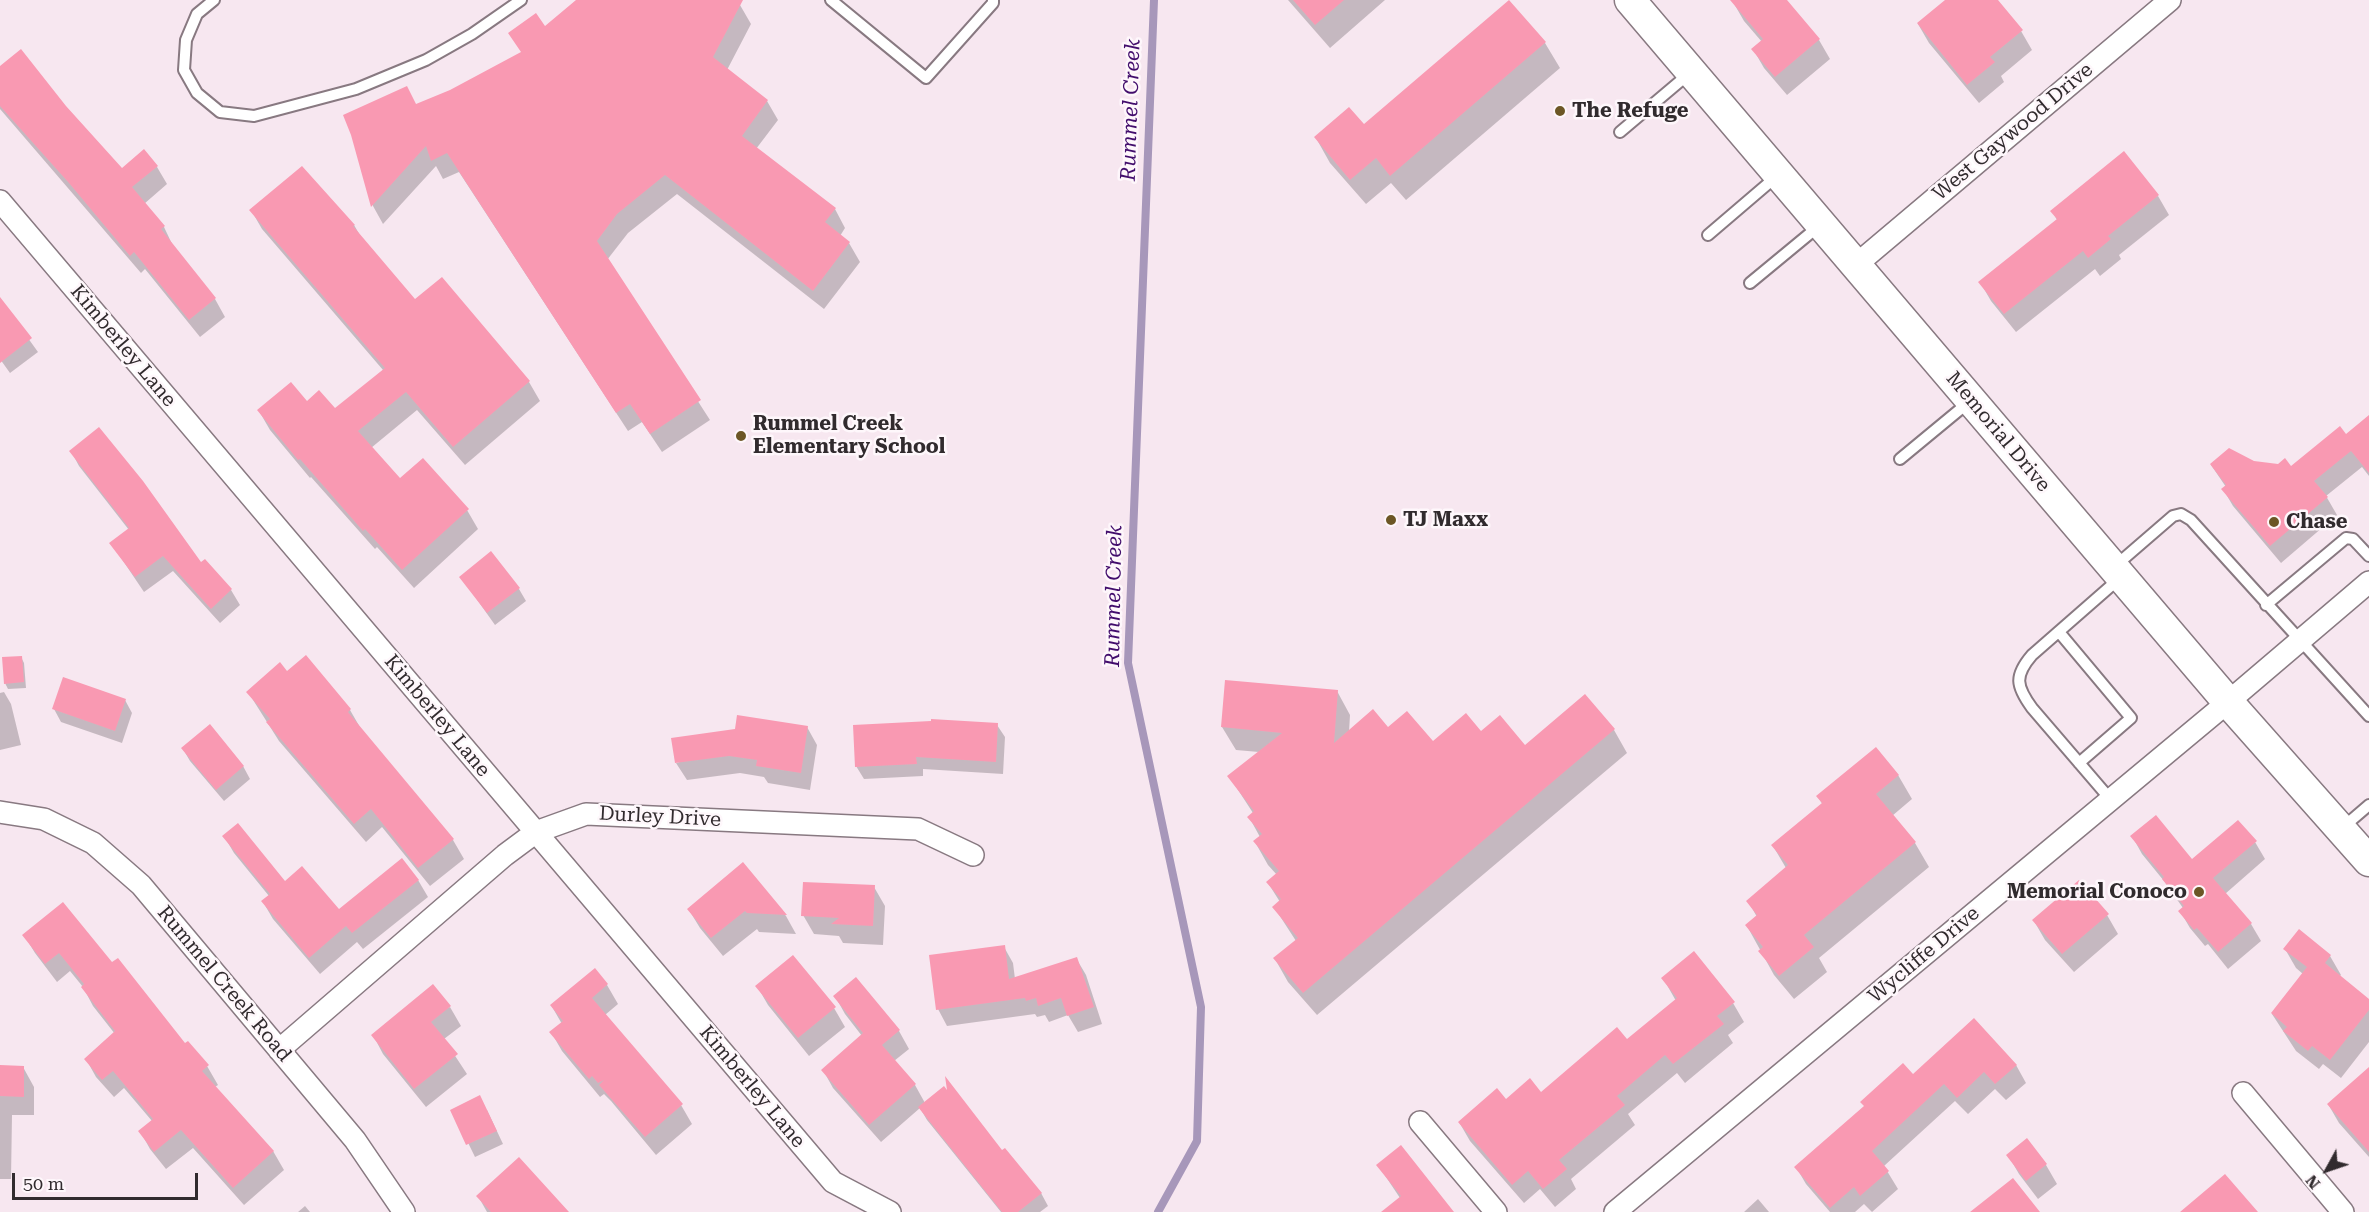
<!DOCTYPE html>
<html>
<head>
<meta charset="utf-8">
<style>
  body { margin:0 }
  #map { position:relative; width:2369px; height:1212px; overflow:hidden; background:#f7e7f0; font-family:"Roboto Serif",serif }
  canvas { display:block }
  .north { position:absolute; left:2297px; top:1140px; width:60px; height:60px; -webkit-text-stroke:4px #fef7fb; paint-order:stroke; rotate:230deg; font-size:16px; font-weight:700; line-height:24px; text-align:center; color:#312b2e }
  .north::after { content:''; display:block; margin:auto; width:21px; height:27px; background:#312b2e; clip-path:polygon(50% 0,100% 100%,50% 72%,0 100%) }
  .scale { position:absolute; left:12px; top:1173px; width:186px; height:27px; box-sizing:border-box; border:3px solid #312b2e; border-top:0; padding-left:8px; font-size:18px; line-height:21px; white-space:nowrap; color:#312b2e; -webkit-text-stroke:4px #fef7fb; paint-order:stroke }
</style>
</head>
<body>
<div id="map">
<canvas width="2369" height="1212"></canvas>
<div class="north">N</div>
<div class="scale">50 m</div>
</div>
<script>
const ctx = document.querySelector('canvas').getContext('2d');
ctx.lineJoin = 'round';
function paint(path, color) {
  ctx.fillStyle = color;
  ctx.fill(path, 'evenodd');
}
function strokePath(path, color, width, dash) {
  ctx.strokeStyle = color;
  ctx.lineWidth = width;
  ctx.lineCap = dash ? 'butt' : 'round';
  ctx.setLineDash(dash || []);
  ctx.stroke(path);
}
function write(font, color, halo, rows, align = 'center') {
  ctx.font = font + ' "Roboto Serif",serif';
  ctx.lineWidth = 5;
  ctx.setLineDash([]);
  ctx.textBaseline = 'middle';
  ctx.strokeStyle = halo;
  ctx.fillStyle = color;
  for (const [text, x, y, turn = 0] of rows) {
    ctx.save();
    ctx.translate(x, y);
    ctx.rotate((+turn || 0) * Math.PI / 180);
    ctx.textAlign = isNaN(turn) ? turn : align;
    if (halo) ctx.strokeText(text, 0, 0);
    ctx.fillText(text, 0, 0);
    ctx.restore();
  }
}
paint(new Path2D(`
  M578,0H731L740,5L751,24L727,70L767,101L778,120L756,149L835,209L845,228L840,236L849,243L860,262L824,309L677,194L628,233L607,260L710,420L662,452L642,422L628,431L459,172L443,179L436,166L383,224L373,206L353,135L451,92L522,53L545,28Z
  M1288,0H1385L1330,48Z
  M1735,0H1785L1819,40L1830,59L1787,95L1764,68L1753,49L1762,42L1744,21L1733,2Z
  M1947,0H1996L2021,31L2032,50L2001,76L2004,82L1979,103L1929,43L1918,24Z
  M1509,1L1545,43L1560,68L1406,200L1391,183L1366,204L1330,163L1316,138L1363,126Z
  M0,68L65,107L122,170L157,167L167,184L144,204L164,227L173,246L215,299L225,317L200,337L145,269L141,273L0,109Z
  M2158,196L2169,215L2119,255L2121,259L2100,276L2095,269L2016,332L1991,301L1980,282L2057,220L2052,211Z
  M251,210L354,225L361,237L415,302L529,382L540,401L465,465L417,410L371,448L400,480L467,510L478,529L414,588L377,547L375,549L311,477L310,478L270,430L259,411L306,403L335,411L383,370L262,229Z
  M2,302L38,352L10,373L0,359V304Z
  M2369,417V476L2362,467L2326,496L2337,515L2281,563L2233,506L2223,489L2226,487L2211,465L2253,463L2291,468L2346,436Z
  M71,451L201,564L205,561L231,590L240,605L220,623L173,571L144,592L111,543L129,530L79,466Z
  M461,577L519,589L526,601L495,625Z
  M21,657L24,663L26,688L8,689L5,683Z
  M287,673L350,710L361,729L453,840L464,859L430,886L382,827L366,842L279,741L248,692Z
  M1337,691L1350,715L1349,732L1388,729L1432,743L1480,733L1525,747L1585,697L1614,730L1627,753L1317,1015L1288,982L1275,959L1296,941L1274,907L1280,902L1268,883L1277,875L1268,865L1255,842L1260,837L1249,817L1253,813L1229,776L1259,752L1236,750L1222,727Z
  M4,692L11,704L21,745L0,750V693Z
  M125,700L132,713L122,743L61,722L54,709Z
  M997,725L1005,737L1003,774L923,769V776L864,779L856,766Z
  M807,727L817,745L810,790L768,783L764,777L740,773L687,780L676,763Z
  M183,749L243,766L250,779L224,801L190,761Z
  M1898,775L1912,799L1892,816L1915,843L1929,867L1819,958L1827,972L1794,999L1774,975L1747,926L1757,917L1748,901L1786,868L1773,846L1823,805L1818,797Z
  M224,836L284,884L338,911L418,880L428,897L363,949L357,942L320,974L273,919L263,902L269,896L234,853Z
  M2132,836L2192,861L2255,842L2265,859L2225,894L2251,924L2261,941L2228,969L2208,944L2205,946L2190,928L2180,911L2183,908L2164,881L2142,854Z
  M743,865L786,916L796,934L759,932L757,929L723,956L700,928L689,910Z
  M874,887L885,906L883,945L843,943L839,936L814,934L803,915Z
  M2107,915L2118,934L2074,972L2045,940L2034,921Z
  M24,935L112,964L185,1046L207,1066L218,1085L215,1087L273,1151L284,1170L244,1205L193,1148L166,1169L150,1149L140,1131L152,1121L124,1088L114,1097L96,1077L86,1059L115,1034L93,1006L83,987L70,971L57,982L35,953Z
  M1004,947L1013,963L1015,979L1076,958L1086,975L1102,1024L1078,1032L1068,1015L1049,1022L1045,1015L1037,1017L1035,1014L947,1026L938,1009Z
  M2285,949L2330,956L2341,975L2339,977L2369,1000V1042L2341,1078L2323,1064L2319,1069L2296,1051L2272,1014L2303,974L2296,968Z
  M595,970L607,985L618,1004L605,1015L681,1105L692,1124L656,1155L611,1101L604,1094L600,1097L562,1051L551,1032L562,1024L551,1005Z
  M1663,978L1733,1003L1744,1022L1728,1035L1733,1043L1685,1083L1677,1073L1628,1114L1635,1125L1571,1179L1576,1189L1555,1207L1540,1189L1524,1203L1470,1141L1459,1122L1505,1101L1541,1094L1627,1041L1676,1001Z
  M757,986L834,1008L845,1027L809,1056L768,1005Z
  M835,996L899,1031L909,1049L894,1061L915,1085L925,1103L949,1095L1041,1193L1048,1206L1040,1212H1001L927,1120L920,1108L881,1142L833,1088L823,1070L862,1036L845,1014Z
  M450,1007L461,1026L444,1039L467,1074L426,1107L383,1054L373,1035Z
  M2016,1065L2026,1083L2006,1100L1995,1089L1968,1114L1955,1101L1884,1166L1898,1189L1872,1212L1864,1204L1855,1212H1830L1806,1184L1796,1167L1865,1107L1913,1076Z
  M0,1067H23L34,1087V1115H12L11,1179H0Z
  M2369,1074V1157L2339,1123L2328,1104Z
  M452,1110H487L503,1144L475,1157Z
  M2008,1155L2046,1165L2057,1184L2038,1199L2019,1174Z
  M1378,1165L1452,1212H1399L1400,1198Z
  M478,1196L566,1212H487Z
  M1758,1199L1769,1212H1744Z
  M305,1206L310,1212H298Z`), '#0003');
strokePath(new Path2D(`
  M1154,0L1128,663L1201,1007L1197,1141L1158,1212`), '#a797ba', 8);
paint(new Path2D(`
  M576,0H743L713,57L768,100L742,136L836,208L825,222L850,242L813,291L665,175L617,214L597,241L701,400L650,434L630,404L616,413L447,153L431,161L426,146L371,207L351,135L343,115L407,86L416,104L450,90L521,52L508,33L536,13L545,26Z
  M1293,0H1344L1315,25Z
  M1509,0L1546,42L1390,176L1376,158L1350,180L1314,137L1349,107L1364,124Z
  M1730,0H1787L1820,39L1775,77L1751,49L1763,39Z
  M1945,0H1998L2023,30L1990,57L1995,62L1967,85L1917,23Z
  M21,49L66,106L122,168L144,149L158,166L132,187L165,226L161,229L216,298L189,320L134,252L130,256L69,183L0,106V66Z
  M2124,151L2159,195L2108,236L2111,239L2088,258L2083,251L2004,314L1978,282L2057,219L2050,211Z
  M302,166L355,225L353,226L415,299L442,277L530,381L453,447L406,392L358,431L400,478L423,458L469,509L402,570L365,529L363,531L300,459L298,460L257,410L291,382L307,401L319,390L335,408L385,368L249,210Z
  M0,297L32,338L0,363Z
  M2369,415V473L2351,451L2314,481L2328,497L2270,546L2221,489L2226,485L2210,464L2229,448L2254,461L2278,464L2285,458L2291,466L2340,426L2346,434Z
  M99,427L143,481L201,562L205,559L232,589L211,609L163,556L135,577L109,543L129,528L69,451Z
  M491,551L520,588L487,613L459,577Z
  M306,655L351,709L348,712L454,839L418,868L371,809L354,824L266,722L270,719L246,692L280,662L287,671Z
  M22,656L24,682L4,684L2,657Z
  M63,677L126,699L115,731L52,709Z
  M1225,680L1338,690L1334,743L1373,709L1388,727L1407,711L1433,741L1466,713L1481,731L1500,715L1525,745L1585,694L1615,729L1303,993L1273,958L1298,938L1272,907L1281,899L1266,882L1279,871L1253,841L1262,834L1247,817L1254,811L1227,776L1282,733L1221,727Z
  M737,715L808,726L801,773L756,766L757,760L729,756L675,763L671,738L735,729Z
  M931,719L998,723L996,762L916,757L917,764L855,767L853,725L931,721Z
  M210,724L244,766L216,790L181,748Z
  M1876,747L1899,775L1876,794L1916,842L1804,935L1814,947L1779,976L1758,951L1763,947L1745,925L1757,915L1746,901L1788,865L1771,845L1822,803L1816,796Z
  M2156,815L2192,859L2238,820L2257,841L2213,878L2252,923L2218,952L2197,928L2194,930L2178,911L2184,906L2162,879L2164,877L2130,836Z
  M238,823L285,881L302,866L339,909L402,858L419,880L352,933L346,926L309,958L261,901L270,894L222,836Z
  M743,862L787,915L747,913L745,911L711,938L687,909Z
  M2079,880L2109,914L2062,954L2032,920Z
  M803,882L875,885L873,926L831,924L839,918L801,916Z
  M63,902L112,962L118,958L185,1043L188,1041L209,1065L202,1071L274,1151L233,1188L181,1130L154,1152L138,1131L153,1119L113,1071L102,1080L84,1059L115,1031L81,987L84,984L59,953L45,964L22,935Z
  M2299,929L2331,955L2325,963L2369,999V1010L2330,1060L2312,1046L2308,1051L2283,1031L2287,1027L2271,1013L2307,967L2283,949Z
  M1005,945L1009,979L1077,957L1094,1007L1067,1016L1061,998L1038,1006L1036,998L1026,1001L1025,998L936,1010L929,955Z
  M1694,951L1735,1002L1717,1016L1724,1024L1673,1064L1665,1055L1617,1096L1625,1105L1559,1160L1567,1169L1543,1189L1528,1171L1512,1185L1458,1122L1497,1088L1506,1099L1530,1078L1541,1092L1617,1027L1627,1039L1677,998L1661,978Z
  M793,955L836,1007L798,1038L755,986Z
  M595,968L608,984L592,998L683,1104L645,1137L599,1085L604,1080L598,1083L592,1076L589,1079L549,1032L563,1021L550,1005Z
  M856,977L900,1030L882,1045L916,1084L869,1125L821,1070L863,1033L833,996Z
  M433,984L451,1006L431,1022L458,1054L414,1089L371,1035Z
  M1974,1018L2017,1065L1995,1084L1984,1072L1957,1098L1944,1084L1872,1151L1889,1171L1860,1196L1854,1187L1830,1208L1794,1167L1864,1106L1860,1102L1903,1063L1913,1074Z
  M0,1065L24,1066V1097L0,1096Z
  M2369,1067V1152L2327,1104Z
  M945,1076L1002,1150L1005,1148L1042,1193L1018,1212H1002L918,1107L944,1086L947,1090Z
  M480,1095L497,1131L466,1145L450,1110Z
  M2027,1138L2047,1164L2026,1181L2006,1155Z
  M1401,1145L1454,1212H1381L1401,1196L1376,1165Z
  M519,1157L569,1212H491L476,1196Z
  M2225,1174L2258,1212H2180Z
  M2013,1178L2040,1212H1970Z`), '#f999b2');
const lane = new Path2D(`
  M214,0L197,14L186,40L184,70L197,93L220,112L254,116L356,89L426,60L472,34L521,0
  M831,0L926,78L993,3V0
  M1620,132L1691,72
  M1708,235L1777,176
  M1750,283L1819,226
  M1900,459L1969,402
  M2114,567L2173,516L2181,514L2191,520L2369,716
  M2266,605L2346,538L2353,539L2369,556
  M2059,632L2131,718L2079,763
  M2111,800L2032,708C2016,686 2014,676 2032,655L2120,578
  M2341,829L2369,805`);
const street = new Path2D(`
  M0,201L833,1182L890,1212
  M1857,264L2170,0
  M0,812L44,819L93,843L141,885L355,1140L404,1212
  M279,1050L505,855L536,832L586,814L918,829L973,855
  M2243,1093L2343,1212
  M1420,1122L1496,1212
  M1615,1212L2228,702L2369,582`);
const secondary = new Path2D(`
  M1630,0L2228,702L2369,861`);
strokePath(lane, '#887981', 14);
strokePath(street, '#887981', 24);
strokePath(secondary, '#887981', 33);
strokePath(lane, '#fff', 10);
strokePath(street, '#fff', 21);
strokePath(secondary, '#fff', 30);
for (const [x, y, r, color] of [
  [1560,111,6,"#6c5625"],
  [741,436,6,"#6c5625"],
  [1391,520,6,"#6c5625"],
  [2274,522,6,"#6c5625"],
  [2199,892,6,"#6c5625"]
]) {
  const dot = new Path2D();
  dot.arc(x, y, r, 0, 2 * Math.PI);
  ctx.fillStyle = color;
  ctx.fill(dot);
  strokePath(dot, '#fef7fb', 2);
}
write('bold 20px', '#312b2e', '#fef7fb', [
  ["The Refuge",1572,111],
  ["Rummel Creek",753,424],
  ["Elementary School",753,447],
  ["TJ Maxx",1403,520],
  ["Chase",2286,522],
  ["Memorial Conoco",2187,892,"right"]
], 'left');
write('20px', '#312b2e', '#fef7fb', [
  ["West Gaywood Drive",2013,132,-40],
  ["Kimberley Lane",123,346,50],
  ["Memorial Drive",1998,432,50],
  ["Kimberley Lane",437,716,50],
  ["Durley Drive",660,817,3],
  ["Wycliffe Drive",1924,955,-40],
  ["Rummel Creek Road",224,984,50],
  ["Kimberley Lane",752,1087,50]
]);
write('italic 21px', '#420d6c', '#fef7fb', [
  ["Rummel Creek",1131,110,-88],
  ["Rummel Creek",1114,596,-89]
]);
</script>
</body>
</html>
